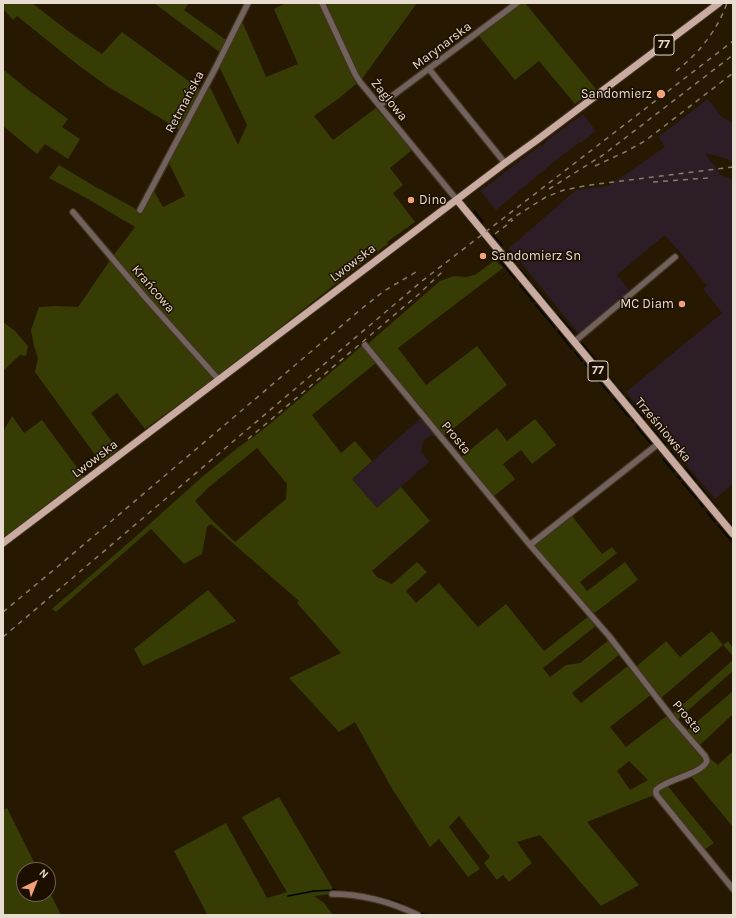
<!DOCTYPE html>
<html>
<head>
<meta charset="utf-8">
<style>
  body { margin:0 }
  #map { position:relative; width:736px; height:918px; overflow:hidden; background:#271802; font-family:Karla,sans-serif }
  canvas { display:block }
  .frame { position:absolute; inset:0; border:4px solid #e7dccf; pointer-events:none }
  .north { position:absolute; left:16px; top:862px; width:40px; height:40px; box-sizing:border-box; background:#1d0f00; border:1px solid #6e6153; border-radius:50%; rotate:43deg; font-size:11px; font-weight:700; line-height:16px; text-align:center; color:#e7dccf }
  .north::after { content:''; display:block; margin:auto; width:14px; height:18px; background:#f0a27a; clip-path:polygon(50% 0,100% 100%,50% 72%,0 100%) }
</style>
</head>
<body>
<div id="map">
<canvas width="736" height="918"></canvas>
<div class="frame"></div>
<div class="north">N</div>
</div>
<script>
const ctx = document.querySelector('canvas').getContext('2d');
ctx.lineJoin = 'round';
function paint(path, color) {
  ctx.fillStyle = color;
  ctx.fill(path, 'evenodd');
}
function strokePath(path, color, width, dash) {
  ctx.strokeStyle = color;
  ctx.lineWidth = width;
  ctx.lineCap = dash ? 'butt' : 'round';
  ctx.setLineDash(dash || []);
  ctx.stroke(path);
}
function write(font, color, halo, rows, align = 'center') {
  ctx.font = font + ' Karla,sans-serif';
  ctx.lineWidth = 3;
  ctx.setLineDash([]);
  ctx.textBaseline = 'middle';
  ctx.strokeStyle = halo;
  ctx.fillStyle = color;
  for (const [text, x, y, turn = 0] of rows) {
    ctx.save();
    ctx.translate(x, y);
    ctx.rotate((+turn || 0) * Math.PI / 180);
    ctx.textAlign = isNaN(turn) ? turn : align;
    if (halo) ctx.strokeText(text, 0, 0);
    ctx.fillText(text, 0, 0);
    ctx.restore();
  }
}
paint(new Path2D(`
  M708,99L722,117L733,123V163L725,158L705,153L721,175L733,180V484L715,499L626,392L722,313L703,289L707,286L682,255L665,235L617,275L630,291L579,334L509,248L576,190L608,186L665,147L658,137Z
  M583,114L596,131L581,143L580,142L555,161L496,210L480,191L540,146H543L546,143V141Z
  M422,417L438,435L430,436L423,442L421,451L429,462L377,508L352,479Z`), '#2c1d27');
paint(new Path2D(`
  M3,3H32L68,31L102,54L122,32L201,90L180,130L107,86L78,65L17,16L13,20L3,9Z
  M154,3H189L184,10L226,40L221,53Z
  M286,3H318L353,78L357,83L338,99L314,116L333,140L376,108L412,150L390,168L403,185L393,193L415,222L387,242L388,244L370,257L217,377L113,256L135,227L88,199L49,178L59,165L94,186L138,210L140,213L153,189L163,207L185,196L168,161L209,85L238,145L247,125L219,66L242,21L266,77L298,64L274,9Z
  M325,3H417L362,79L358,73Z
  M522,3H525L596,89L575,104L539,61L515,80L479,36Z
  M3,69L27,89L68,119L62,127L80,139L68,159L45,144L37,154L3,126Z
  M111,259L215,378L145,429L117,393L91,413L118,450L101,463L35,372L38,358L34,346L31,330L39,307L56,306L78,307Z
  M495,260L503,268L398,348L426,385L477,346L507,385L443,437L369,347L370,342L440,281L454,276L466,277L475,275Z
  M3,322L15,331L28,346L26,356L20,355L3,371Z
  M363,345L377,362L312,415L341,453L355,441L372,461L352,479L377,508L401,487L430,521L372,571L377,577L392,584L417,562L427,572L406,591L416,603L439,583L478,627L506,604L544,651L589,616L597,625L543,668L550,677L566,665L580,663L609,640L620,654L572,693L581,703L629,665L652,694L610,727L626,747L668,715L705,758V763L696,769L655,787L654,795L587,822L639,885L601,906L540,835L517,842L532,863L509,882L503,875L497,880L484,863L490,857L459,816L449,827L480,869L468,877L439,839L430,847L391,787L355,722L339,732L289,678L341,653L297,603L299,601L211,524L207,527L202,554L184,564L151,529L56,612L52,609L134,538L202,477L240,446L252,438L265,428ZM257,448L287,484L286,499L235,542L211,519L195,501L209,487ZM629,761L648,780L630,790L617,771Z
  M12,416L24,433L42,420L84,477L3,538V432Z
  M535,419L556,445L532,464L521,450L503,464L515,479L493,497L460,458L497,428L507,441Z
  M572,516L602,554L612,547L617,553L580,582L587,591L625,562L638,580L593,614L536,547L537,542Z
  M208,590L236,621L143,666L134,649Z
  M712,631L723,645L728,641L733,648V656L723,645L660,699L636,667L666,641L680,657Z
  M733,660V671L677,720L672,714Z
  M733,691V714L699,746L686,731Z
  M733,751V827L690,775C698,773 705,770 709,762L707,756L718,765Z
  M667,785L714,843L704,850L660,798L658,793L659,789Z
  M279,797L332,887V894L314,896L324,903L333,915H206L207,914L174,851L226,823L267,898L287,892L242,817Z
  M7,808L38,870H24V894H48V889L61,915H3V810Z`), '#363c04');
strokePath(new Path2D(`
  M474,211L483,222
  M493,235L502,245
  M507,252L515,263
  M498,258L515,279
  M520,269L529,280
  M520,285L534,302
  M534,286L552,308
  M536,305L555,328
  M557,314L574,333
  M558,331L572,349
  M582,343L604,371
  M575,352L582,361
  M585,364L592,373
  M595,376L609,393
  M609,377L614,383
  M617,387L623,394
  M627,398L645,420
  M614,399L629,417
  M632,420L634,422
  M636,426L652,445
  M651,427L666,445
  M671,451L679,462
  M663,459L674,472
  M685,468L696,481
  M677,476L680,479
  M682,482L697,499
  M698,484L717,508
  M699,502L703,507
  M707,512L715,522
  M721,513L733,527
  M718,525L731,540
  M346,891L370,895L387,899
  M288,896L314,891L336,890
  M392,900L402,904
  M406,907L426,915
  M732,915L733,914`), '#000606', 1.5);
const minor = new Path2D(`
  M322,3L355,74L360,82L457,200
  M429,69L505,163
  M380,105L517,3
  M140,210L216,67L248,3
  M73,212L144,296L219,380
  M574,342L675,257
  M365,345L530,545L609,636L674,720L705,756L707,761C701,775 666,779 656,790V794L659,798L733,889
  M530,545L658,444
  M332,894C362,894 391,902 418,915`);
const major = new Path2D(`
  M457,200L733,534
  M3,543L505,163L537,140L719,3`);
strokePath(minor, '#42331f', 8);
strokePath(major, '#42331f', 9);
strokePath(minor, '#71625e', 5.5);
strokePath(major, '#c9aba2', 7);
strokePath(new Path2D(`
  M676,71C699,53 717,31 727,3
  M595,166L625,152L645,141L733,73
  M653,182L708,178
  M549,189L603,155L733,55
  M508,221L546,197L564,190L590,185L733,167
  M495,234L513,220
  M248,439L419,294L442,272
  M3,612L62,563L360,310L384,291L416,272
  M3,637L422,281L733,41`), '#897c6b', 1.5, [5, 5]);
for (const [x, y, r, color] of [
  [661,94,5,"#f0a27a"],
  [411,200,4,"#f0a27a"],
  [483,256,4,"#f0a27a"],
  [682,304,4,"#f0a27a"]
]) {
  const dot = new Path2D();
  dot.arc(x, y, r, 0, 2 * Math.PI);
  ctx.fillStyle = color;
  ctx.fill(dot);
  strokePath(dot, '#1d0f00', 1.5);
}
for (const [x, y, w] of [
  [664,45,20],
  [598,371,20]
]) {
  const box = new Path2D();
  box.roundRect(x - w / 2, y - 10, w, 20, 3);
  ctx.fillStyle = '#1d0f00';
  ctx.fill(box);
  strokePath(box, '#e7dccf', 1);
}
write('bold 12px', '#e7dccf', null, [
  ["77",664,45],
  ["77",598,371]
]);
write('13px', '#e7dccf', '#1d0f00', [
  ["Marynarska",442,46,-37],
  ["Żaglowa",389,100,51],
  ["Retmańska",185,102,-62],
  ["Lwowska",353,263,-37],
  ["Krańcowa",153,289,49],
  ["Trześniowska",663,430,50],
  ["Prosta",456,438,50],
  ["Lwowska",95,459,-37],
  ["Prosta",687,717,50]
]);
write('13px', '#e7dccf', '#1d0f00', [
  ["Sandomierz",652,94],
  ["Dino",419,200,"left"],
  ["Sandomierz Sn",491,256,"left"],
  ["MC Diam",674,304]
], 'right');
</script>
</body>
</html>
